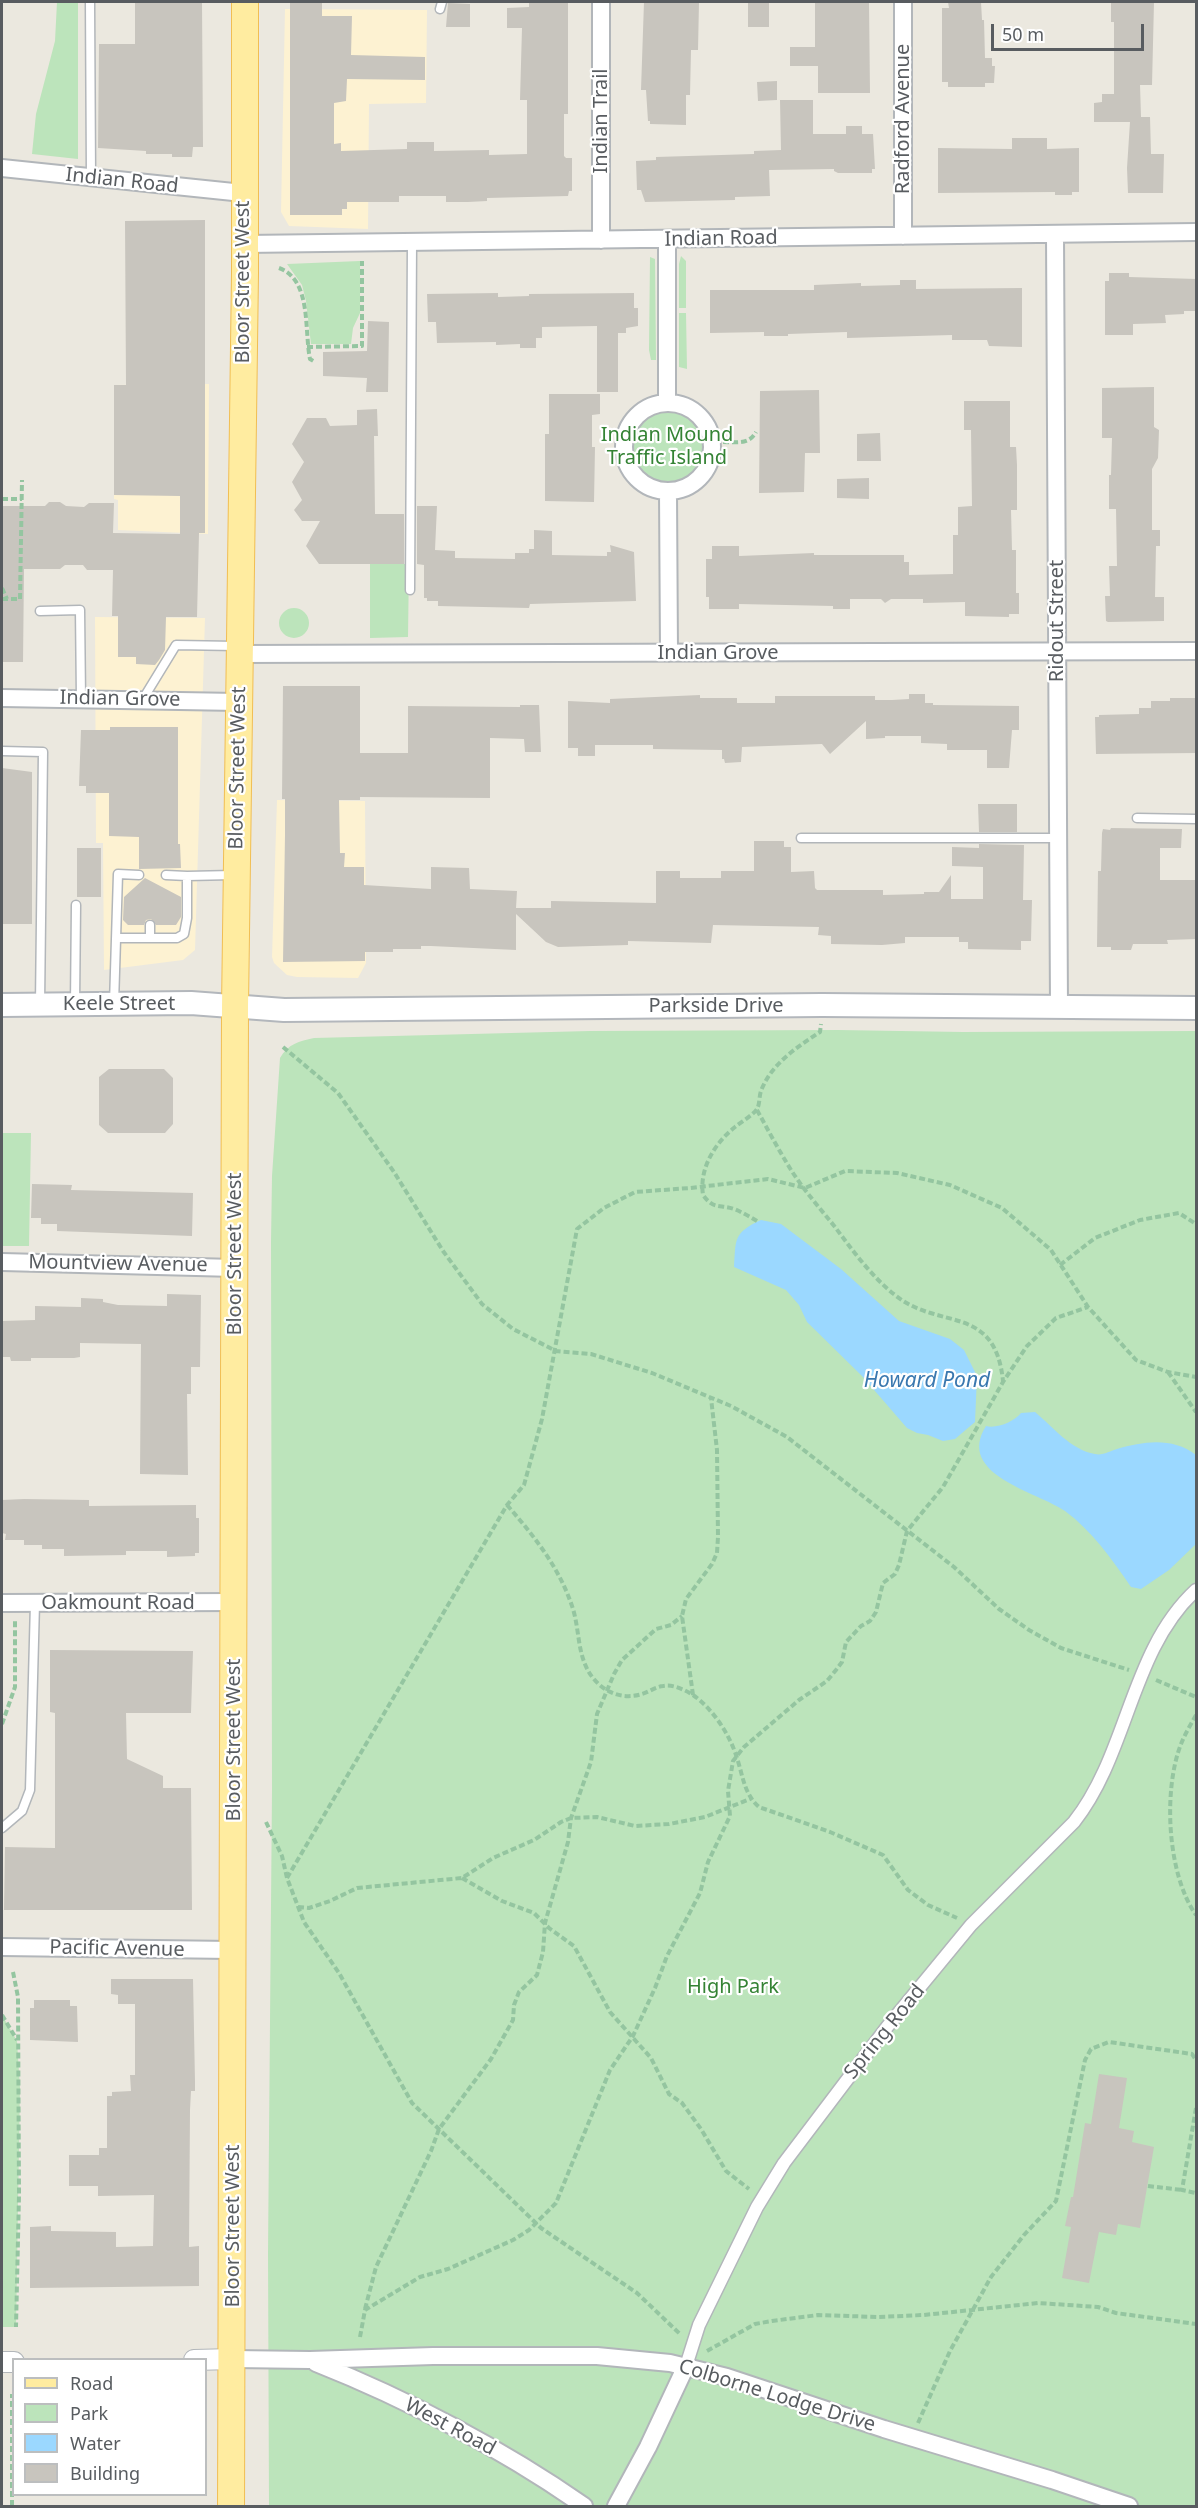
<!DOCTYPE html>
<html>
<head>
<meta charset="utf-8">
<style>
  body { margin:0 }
  #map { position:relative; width:1198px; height:2508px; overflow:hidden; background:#ebe8df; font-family:"Noto Sans",sans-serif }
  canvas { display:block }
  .frame { position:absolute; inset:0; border:3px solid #585c60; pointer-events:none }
  .legend { position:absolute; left:12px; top:2358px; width:195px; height:138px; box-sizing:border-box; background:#fff; border:2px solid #bcbebf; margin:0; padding:8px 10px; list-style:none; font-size:18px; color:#585c60 }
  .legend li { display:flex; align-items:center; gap:12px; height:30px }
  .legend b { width:30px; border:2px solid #bcbebf }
  .scale { position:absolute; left:991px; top:24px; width:153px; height:27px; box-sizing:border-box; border:3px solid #585c60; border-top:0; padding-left:8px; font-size:18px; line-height:21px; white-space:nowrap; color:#585c60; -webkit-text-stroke:4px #fff; paint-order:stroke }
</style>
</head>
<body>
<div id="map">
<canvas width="1198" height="2508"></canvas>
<div class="frame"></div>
<ul class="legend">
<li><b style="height:8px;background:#ffeca0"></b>Road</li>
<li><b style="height:16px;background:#bce4bb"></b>Park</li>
<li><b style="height:16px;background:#9bd8ff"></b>Water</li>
<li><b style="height:16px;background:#c8c5be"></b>Building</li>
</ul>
<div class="scale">50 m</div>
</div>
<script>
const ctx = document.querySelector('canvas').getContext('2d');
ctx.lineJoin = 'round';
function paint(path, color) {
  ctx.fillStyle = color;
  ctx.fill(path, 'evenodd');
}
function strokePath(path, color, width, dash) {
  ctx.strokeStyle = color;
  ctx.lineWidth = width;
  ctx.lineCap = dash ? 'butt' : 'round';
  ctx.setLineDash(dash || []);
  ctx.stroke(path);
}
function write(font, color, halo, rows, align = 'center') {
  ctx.font = font + ' "Noto Sans",sans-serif';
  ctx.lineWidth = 4.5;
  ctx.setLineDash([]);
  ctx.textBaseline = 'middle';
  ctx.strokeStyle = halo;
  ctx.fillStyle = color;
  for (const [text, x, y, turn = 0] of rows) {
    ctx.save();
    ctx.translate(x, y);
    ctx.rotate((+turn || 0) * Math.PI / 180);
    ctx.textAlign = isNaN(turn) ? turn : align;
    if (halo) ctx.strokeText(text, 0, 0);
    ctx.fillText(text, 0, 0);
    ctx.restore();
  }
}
paint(new Path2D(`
  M285,9L427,10L426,103L369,104L368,229L289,226L281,212Z
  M209,384L208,534L118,530V500L114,499V385Z
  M95,617L205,618L195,950L183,960L104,970L103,843H96Z
  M277,800L365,801L366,963L358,978L297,977L287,975L274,963L272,957Z`), '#fdf2d2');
paint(new Path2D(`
  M57,2H78V159L32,154L36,114L55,41Z
  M681,256L686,261V308H679V264Z
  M650,257L655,259L656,360H651L649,350Z
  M360,261V313L353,328L351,344H311L306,301L302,285L287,264Z
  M679,313H686L687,369L679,367Z
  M633 447a35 35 0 1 1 70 0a35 35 0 1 1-70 0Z
  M370,564H409L408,637L370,638Z
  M279 623a15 15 0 1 1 30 0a15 15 0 1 1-30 0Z
  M838,1030L963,1032L1196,1031V2506H269L268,2253L272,1790L271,1242L272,1176L280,1058C288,1044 299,1041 314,1038L590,1031Z
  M2,1133H31L29,1246H2Z
  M2,2015L17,2041L20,2088L16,2327H2Z`), '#bce4bb');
paint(new Path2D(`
  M761,1220L781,1224L841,1269L899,1321L950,1339L964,1350L977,1376L975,1422L955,1439L943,1441L928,1435L917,1433L907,1428L862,1376L807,1322L799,1305L786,1290L734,1267C736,1239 733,1233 761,1220Z
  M1035,1412C1053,1427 1071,1450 1095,1454C1102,1456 1110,1451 1117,1449C1144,1441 1173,1437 1196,1455V1544L1169,1570L1141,1589L1131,1587C1112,1559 1092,1531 1065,1511C1038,1492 955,1475 986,1426C997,1429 1015,1421 1021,1413Z`), '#9bd8ff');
paint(new Path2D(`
  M135,2H202L203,147H193L192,157H172V154H146V151L98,148L99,44H135Z
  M290,2H322V16H352L351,55L425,57V80L347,79L346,101L334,103V144L341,143V151L407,149V142H434V151L489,150V155L527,154V100H520L522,28H507V8L529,7V2H568V114H564V156L566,158H572V191H569L568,196L487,198V201L468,202H446V196H399V202H347V209H342V215H290Z
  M644,2H699L698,50H691L690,95H686V125L650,124V121H648L646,90H641Z
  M748,2H769V27H748Z
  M815,2H869L870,93H818V66H790V47H815Z
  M948,2H981L982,20H984L985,58H992V66H995L994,83H985V87H948V82H942V8H949Z
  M1111,2H1154L1152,85H1140L1141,117H1150L1151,154H1164L1163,193H1128L1127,168L1130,122H1094V103L1102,102V94H1114V22H1111Z
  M448,3L470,4V27H446Z
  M777,81V100L758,101L757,82Z
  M780,100H813V134H846V126H862V134H873L875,169H872V173H838L834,171V169L769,170L770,196L735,197V200L645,202L641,190H637L636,161L656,160V157L754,154V151L781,150Z
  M1012,138H1047V149L1079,148V192H1072V195H1055V192L938,193V148L1012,149Z
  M205,220V533H199L197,617H166L165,650L159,660L155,665L136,664V657H118V616H112L113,570H87L83,565H65L60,569H24L23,662H2V506H45L49,502H60L66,506L84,507L89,503H114L113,533L180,534V496L114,495V385H126L125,221Z
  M1109,273H1129V277L1197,279V311H1184V314L1165,315L1166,323L1133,324V335H1105V281H1109Z
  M900,280H916V289L1022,288V347L989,346L987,340H952V335L847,338V332L788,334V336H764V332L710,333V290H814V285L861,283V286L900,285Z
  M498,293V297L529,296V294L634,293V308H638V326L626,328V333H618V392H597V326L542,327V338H536V348H520V344L496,345V342L437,343L436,322H428L427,294Z
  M368,321L389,322L388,392H366L367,378L323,376V352L367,351Z
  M1154,387V427L1159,430L1158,458L1152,469V530H1160V546H1156L1155,597H1164V621L1108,622L1106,621L1105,596H1110L1109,566H1117L1116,509H1109V475H1111L1112,438H1102V388Z
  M819,390L820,453H805L804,492L759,493L760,391Z
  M549,394H600V414L592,415V447H595L594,502L545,501V434H549Z
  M964,401H1010V447H1016L1017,465V510H1011L1012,550H1016V593H1019V614H1009V617L965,616V602L923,603V599H891L885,603L881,599H850V609H833V606L739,604V609H709V597H706V559H712V546H739V556L814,553V555H904V562H909V575L953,574V535H958V507L972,506L971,430H964Z
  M377,409L378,436H374L375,514H404V564H319L306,546L320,521H302L294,510L302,500L292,482L304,462L292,444L307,418H326L330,426L357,425V410Z
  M880,433L881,461H857V434Z
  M869,478V499L837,498V479Z
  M417,506H437L435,550L455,551V558L515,559V553H529V549H534V530L552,531V555L607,556V552H611L610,545L634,552L636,601L530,604L529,608L438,606V601H427V598H424V565L417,564Z
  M283,686H360V753H408V706L520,707V705H539L541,752H525L524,739L490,738V798L360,797V800H339L340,853H345L344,867H364V885L431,889V867L469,868L470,889L517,891L516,908H551V901L656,903V871H680V878H721V871H754V841H784V847H791V872L814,871L815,888L817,890H883V895L924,894V892H939L951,875V899H983V867L952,866V847L979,848V844L1024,845L1023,900H1032L1031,941H1021V950L968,949V942H959V937H905V943L882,945L831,944V936L818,935L819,927L713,925L711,943L628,941V945L558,947L546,942L516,914V950L431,946H421V949H393V952H365V961L283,962L285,835V799H282Z
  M909,694H925V703H933V705L1019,706V730H1012L1009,768H987V750H947V744L921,743V736H885V738L866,739V721L830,754L822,744L742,747L741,762L725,763L724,759H722V750L653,749V745H595V756H578V748H568V701L610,703V699L700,695V698H737V703H775V696H875V700H892L909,699Z
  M1170,698H1197V753L1096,754L1095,717H1099V715L1139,714V708H1151V701H1170Z
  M110,727H178V844H180L181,868L139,869V837L109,836V793H86V786H79L81,730H110Z
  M2,768L32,772V924H2Z
  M978,804H1017V832H979Z
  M1111,828L1182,829L1181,848H1160V880H1197V939L1167,940L1168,944H1133L1131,950H1111V947H1097L1098,871H1101L1102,833L1103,829L1110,830Z
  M77,848H101V897H77Z
  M145,878L181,897V917L176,925H156L151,919L146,920L144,925H128L123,920L124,897Z
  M109,1069H164L173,1078V1124L165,1133H108L99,1125V1077Z
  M32,1184L72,1185L71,1190L193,1193L192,1236L57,1231V1224H41V1218H31Z
  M167,1294L201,1295L200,1367H191V1394H187L188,1475L140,1474L141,1344L80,1343V1357L74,1358H31V1361H11L10,1357H2V1321L35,1320V1306L81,1307V1298L103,1299V1302L118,1305L167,1306Z
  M24,1499L89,1500V1506L196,1505V1518H199V1553H195V1556L167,1557V1551H126V1555L64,1556V1549H42V1545H24V1540H5L6,1534L2,1533V1500Z
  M50,1650L193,1651L191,1713H126L127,1759L163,1776V1788H191L192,1910H4L5,1847L55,1848V1713L50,1712Z
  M111,1979H193L195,2082V2091H191L190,2110L189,2247L199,2246V2286L30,2288V2227L51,2226V2231L116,2232V2247L153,2246L154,2195L98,2196V2186H69V2155H99V2148H107V2096H112V2092L131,2091L130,2075H135V2004H118V1995L111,1994Z
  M34,2000H70V2006H77L78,2042L30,2040V2008H34Z
  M1099,2074L1127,2078L1119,2128L1134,2131L1132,2142L1154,2147L1140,2228L1118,2224L1116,2235L1099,2232L1089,2283L1062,2278L1071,2227L1065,2226L1071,2197H1073L1085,2123L1091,2124Z`), '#c8c5be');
const service = new Path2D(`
  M90,2L91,177
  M440,9L442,2
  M410,590L412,243
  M40,611L80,610L81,699
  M143,699L176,645L236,646
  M2,751L43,752L40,1004
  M1137,818L1196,819
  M801,838H1059
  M166,875L187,876
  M116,938H177L184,934L187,918V876L233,875
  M150,938V925
  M75,1004L76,905
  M114,1004L118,874L139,875
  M2,1828L22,1811L30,1790L35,1603`);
const pedestrian = new Path2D(`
  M686,2366L699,2325L757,2207L784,2163L887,2027L971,1925L1074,1822C1129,1752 1130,1651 1196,1590`);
const minor = new Path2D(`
  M2,168L243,193
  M1055,235L1059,1008
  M903,236V2
  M667,239V403
  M601,240V2
  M245,244L1196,232
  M624 447a44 44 0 1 1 88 0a44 44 0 1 1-88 0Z
  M668,492L669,653
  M240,654L1196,651
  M2,698L238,702
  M2,1262L235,1268
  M2,1603L235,1602
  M2,1947L232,1950
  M233,2359L310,2360L433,2356H597L670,2363L727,2377L884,2429L1052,2480L1129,2506
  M316,2363C407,2399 504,2450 584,2506
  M616,2506L648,2447L686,2366`);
const tertiary = new Path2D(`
  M194,2360L233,2359
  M2,2362H14`);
const secondary = new Path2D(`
  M2,1005L191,1003L284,1010L822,1005L1196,1008`);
const primary = new Path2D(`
  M231,2506L235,1007L245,273V2`);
strokePath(service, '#b2b6ba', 11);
strokePath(pedestrian, '#b2b6ba', 15);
strokePath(minor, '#b2b6ba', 20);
strokePath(tertiary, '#b2b6ba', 22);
strokePath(secondary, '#b3b7bc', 26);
strokePath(primary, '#f1be53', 28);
strokePath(new Path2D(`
  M279,268C312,280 304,330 310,359L315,362
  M307,347L362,346V261
  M723,442C736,442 749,445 756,432
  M2,499H22
  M2,588L7,599
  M2,599H20L22,480
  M283,1047L338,1093L394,1172L443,1251L482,1304L513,1329L556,1351L591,1354L652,1373L731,1406L787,1437L954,1567L999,1609L1029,1630L1061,1648L1129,1670
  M757,1110C767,1128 777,1147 788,1165C801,1187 819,1207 835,1227C853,1251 872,1277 895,1295C939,1331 995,1303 1003,1381
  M757,1221C750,1217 742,1212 734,1209C719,1204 714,1210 703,1195C699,1168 715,1143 735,1127C741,1122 753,1115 757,1109C760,1104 759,1096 761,1091C771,1064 797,1047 820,1032L821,1024
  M1060,1265L1095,1238L1140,1220L1179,1213L1196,1224
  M1168,1372L1196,1412
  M507,1505C534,1536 560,1568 573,1609C580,1632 577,1658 593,1678C605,1693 623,1700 642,1694C649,1692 655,1687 663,1686C673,1684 685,1690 693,1695C713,1709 730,1735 737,1758C743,1776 744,1794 759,1807L830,1832L883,1855L908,1890L928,1905L957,1918
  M1156,1680L1196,1697
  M693,1695L682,1616L686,1599L712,1564L717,1553L718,1537L717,1450L711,1398
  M1196,1715C1191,1724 1185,1734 1181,1744C1163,1790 1167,1874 1196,1915
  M2,1724L15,1687V1620
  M266,1822L282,1856L287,1878L304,1922L339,1973L412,2103L541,2228L637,2293L681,2335
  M287,1878L507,1505L524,1485L542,1419L577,1229L604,1208L635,1192L690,1188L768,1179L805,1188L845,1171L897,1173L950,1185L1002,1208L1051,1250L1088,1307L1136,1360L1168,1372L1196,1377
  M462,1878L502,1901L534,1913L549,1928L574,1946L610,2012L651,2058L669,2094L682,2103L701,2129L726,2171L749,2189
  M298,1907L309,1908L330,1901L357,1888L462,1878L493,1858L534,1840L561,1822L571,1818L597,1817L635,1826L669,1824L705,1817L750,1799
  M13,1972L18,1997L19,2195L16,2327
  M2,2015L17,2040
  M1196,2108L1182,2190L1196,2193
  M1148,2186L1182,2190
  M365,2309L376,2267L431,2151L439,2129L491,2059L513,2020L514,2005L519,1992L537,1975L543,1952L545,1923L568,1842L571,1818L591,1762L597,1714L614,1674L622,1660L656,1629L671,1625L682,1616
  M360,2337L365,2310L420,2277L448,2269L513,2240L529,2230L556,2203L610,2070L633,2036L655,1988L667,1956L700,1893L708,1862L730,1816L728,1791L733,1761L744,1747L799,1700L827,1681L836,1670L842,1662L846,1642L861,1626L870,1621L876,1612L883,1583L895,1574L899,1565L907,1531L943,1487L1003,1382L1027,1346L1056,1318L1088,1307
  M707,2351L755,2324L772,2321L818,2315L877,2317L924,2315L1038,2303L1098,2307L1116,2313L1196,2324
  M918,2423L950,2351L991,2277L1024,2235L1056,2201L1085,2060L1091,2049L1109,2042L1192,2054L1196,2060
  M12,2506V2394`), '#94c5a0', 4, [6, 3]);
strokePath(service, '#fff', 8);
strokePath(pedestrian, '#fff', 12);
strokePath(minor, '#fff', 16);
strokePath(tertiary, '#fff', 20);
strokePath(secondary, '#fff', 22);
strokePath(primary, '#ffeca0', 26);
write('20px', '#585c60', '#fff', [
  ["Radford Avenue",903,119,-90],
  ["Indian Trail",601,121,-90],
  ["Indian Road",122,181,6],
  ["Indian Road",721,239,-1],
  ["Bloor Street West",243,282,-90],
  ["Ridout Street",1057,621,-90],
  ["Indian Grove",718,653],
  ["Indian Grove",120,699,1],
  ["Bloor Street West",238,768,-89],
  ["Keele Street",119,1004],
  ["Parkside Drive",716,1006],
  ["Bloor Street West",235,1254,-90],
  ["Mountview Avenue",118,1264,1],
  ["Oakmount Road",118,1603],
  ["Bloor Street West",234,1740,-90],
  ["Pacific Avenue",117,1949,1],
  ["Spring Road",885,2032,-51],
  ["Bloor Street West",233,2226,-90],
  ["Colborne Lodge Drive",777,2396,17],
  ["West Road",450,2427,28]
]);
write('20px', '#348334', '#fff', [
  ["Indian Mound",667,435],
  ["Traffic Island",667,458],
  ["High Park",733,1987]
]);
write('italic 21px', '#3a78af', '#fff', [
  ["Howard Pond",927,1381]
]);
</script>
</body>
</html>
